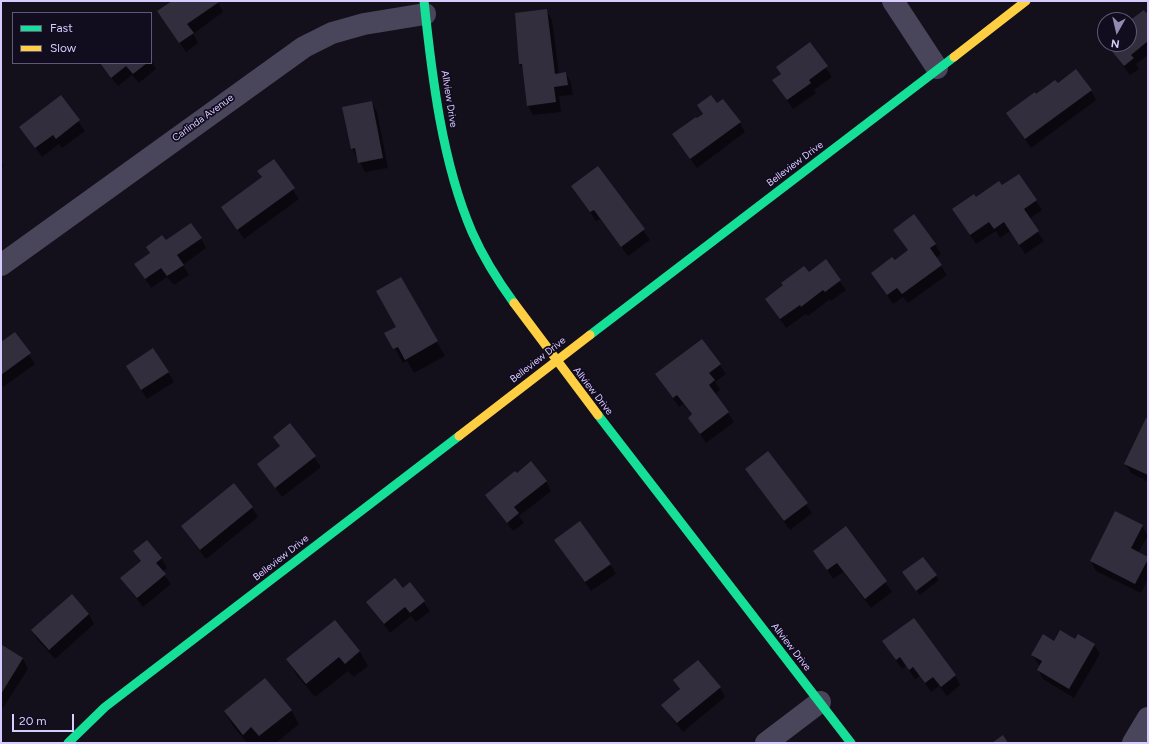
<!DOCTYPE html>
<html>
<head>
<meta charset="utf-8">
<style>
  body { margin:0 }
  #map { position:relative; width:1149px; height:744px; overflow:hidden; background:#13101b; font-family:Figtree,sans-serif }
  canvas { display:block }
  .frame { position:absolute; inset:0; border:2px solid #d8cbff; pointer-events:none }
  .legend { position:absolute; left:12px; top:12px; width:140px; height:52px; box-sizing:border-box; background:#120c1f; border:1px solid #615879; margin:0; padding:5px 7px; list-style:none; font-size:12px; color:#d8cbff }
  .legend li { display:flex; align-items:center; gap:8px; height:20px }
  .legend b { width:20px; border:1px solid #615879 }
  .north { position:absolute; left:1097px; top:12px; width:40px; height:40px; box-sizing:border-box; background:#120c1f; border:1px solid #615879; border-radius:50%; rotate:188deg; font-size:11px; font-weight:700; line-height:16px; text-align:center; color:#d8cbff }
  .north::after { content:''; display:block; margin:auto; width:14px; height:18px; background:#938aaf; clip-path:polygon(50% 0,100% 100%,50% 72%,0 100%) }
  .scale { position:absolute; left:12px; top:714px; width:62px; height:18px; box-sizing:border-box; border:2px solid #d8cbff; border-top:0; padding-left:5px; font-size:12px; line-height:14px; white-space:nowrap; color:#d8cbff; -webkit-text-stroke:3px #120c1f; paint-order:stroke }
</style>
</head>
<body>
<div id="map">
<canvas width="1149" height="744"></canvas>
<div class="frame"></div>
<ul class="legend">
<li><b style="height:5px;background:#16e098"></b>Fast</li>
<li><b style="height:5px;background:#ffcf43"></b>Slow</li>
</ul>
<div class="north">N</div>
<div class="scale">20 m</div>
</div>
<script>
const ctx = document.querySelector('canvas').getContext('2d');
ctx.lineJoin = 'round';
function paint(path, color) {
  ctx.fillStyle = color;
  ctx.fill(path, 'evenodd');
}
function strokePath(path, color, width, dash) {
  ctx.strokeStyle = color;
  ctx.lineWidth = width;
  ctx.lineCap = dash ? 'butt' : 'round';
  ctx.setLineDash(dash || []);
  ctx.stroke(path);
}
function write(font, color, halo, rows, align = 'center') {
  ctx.font = font + ' Figtree,sans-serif';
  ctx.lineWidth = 3.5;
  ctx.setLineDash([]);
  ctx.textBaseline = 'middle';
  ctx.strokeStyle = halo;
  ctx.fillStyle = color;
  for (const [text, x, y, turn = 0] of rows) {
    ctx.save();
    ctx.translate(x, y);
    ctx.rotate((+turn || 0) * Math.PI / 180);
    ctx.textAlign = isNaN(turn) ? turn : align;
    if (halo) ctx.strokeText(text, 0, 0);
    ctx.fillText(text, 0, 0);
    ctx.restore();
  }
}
paint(new Path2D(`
  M173,1H217L223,12L193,34L198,43L186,52L158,11Z
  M546,10L552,20L559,74L566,73L571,83L573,95L559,96L561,112L533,115L528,106L523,70L520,64L516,14Z
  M1148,12V55L1136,64L1139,69L1130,75L1107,44H1129V22Z
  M809,44L832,77L814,90L816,93L793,109L773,80L781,74Z
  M151,60L156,69L139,83L132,75L118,86L99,63H151Z
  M1057,85L1091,90L1096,100L1031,148L1007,113Z
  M61,97L85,131L62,148L59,144L42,157L21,128Z
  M372,102L377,112L388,168L365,172L352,148Z
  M717,105L740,123L745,132L697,168L673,135L703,115L698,106Z
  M1,161L4,166L1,168Z
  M273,161L299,199L244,239L222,207L263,178Z
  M598,168L650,240L628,256L600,219L596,221L572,186Z
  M1019,175L1042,210L1029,219L1044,241L1025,254L1010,231L1000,238L996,231L976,244L959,219L976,198L1002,187Z
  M895,230L935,244L941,254L936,258L947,275L908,303L903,297L893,304L872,273L895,262L909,251Z
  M201,238L206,248L183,265L189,275L174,285L167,277L151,288L136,265L166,242Z
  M825,260L846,290L831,301L830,299L808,316L806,314L786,328L766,299L784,286L782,283L808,273Z
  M401,278L445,356L414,373L407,361L403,363L386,333L397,327Z
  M15,333L35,364L3,387L1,385V343Z
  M702,340L726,374L715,382L720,390L715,394L734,422L706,443L689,418L692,415L683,404L679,407L656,375Z
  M168,372L174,382L147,399L132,376Z
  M1148,420V482L1131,473L1125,464Z
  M290,424L321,467L282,497L258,464L280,447L274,437Z
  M768,452L812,513L790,530L746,469Z
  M546,481L551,491L519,516L524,523L513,531L486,495Z
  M252,507L258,517L206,559L182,527Z
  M1142,526L1148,536L1138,553L1148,558V579L1141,593L1096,571L1091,561Z
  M846,528L892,592L871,608L843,572L833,579L815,551Z
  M556,540L610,564L616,574L591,591Z
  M134,551L161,558L167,568L162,572L171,584L143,607L121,578L141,562Z
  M923,558L939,580L920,595L906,577Z
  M410,583L430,611L416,622L411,616L390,633L367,602L403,589Z
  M89,614L94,624L55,659L38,640L32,631Z
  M335,621L360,652L368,666L354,677L348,671L315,697L296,674L288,659Z
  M1075,641L1094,645L1100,654L1074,698L1043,679L1038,670L1040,666L1032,655L1054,642Z
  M883,642L955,676L960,685L947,696L939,686L931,692L920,676L915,679L906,666L902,669Z
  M2,646L23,659L28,669L1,711Z
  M675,681L720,688L725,697L683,732L662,705L680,690Z
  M291,710L299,724L276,743H262L260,741L258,743H247L233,726L225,712Z`), '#0007');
paint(new Path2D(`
  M172,1H218L219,2L187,24L194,33L179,43L157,11Z
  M547,9L555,74L566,72L568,85L554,87L556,102L527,106L522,64H519L515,13Z
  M1144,10L1146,13L1148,11V41L1131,55L1134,58L1124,66L1106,44H1129V21Z
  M810,42L828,66L809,80L811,83L787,100L772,80L781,74L776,67Z
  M100,63H147L133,74L126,66L111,78Z
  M1076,69L1092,90L1025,139L1006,113L1035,92L1036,94L1055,80L1058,83Z
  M61,95L80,120L56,139L53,135L35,148L19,127Z
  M711,95L717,103L723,99L741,122L690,159L672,134L696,117L697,118L703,114L697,105Z
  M372,101L383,158L358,163L355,148L351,149L342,107Z
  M274,159L295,188L237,230L221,207L262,177L257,171Z
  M598,166L645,229L621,247L594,210L590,212L571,186Z
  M1019,174L1037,200L1024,209L1039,231L1019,245L1004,222L994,229L989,222L970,235L952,209L974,194L976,197L999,181L1002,185Z
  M914,214L936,244L930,248L942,265L902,294L897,288L887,295L871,273L892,257L895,260L908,250L893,230Z
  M191,223L202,238L177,255L184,265L167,276L161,268L145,279L134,264L150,253L146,247L162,235L166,240Z
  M826,259L841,280L825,292L823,290L801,307L800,305L780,319L765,299L783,285L781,283L804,266L809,272Z
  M401,277L438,341L405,360L398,347L393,349L384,333L396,327L376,291Z
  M15,332L31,353L1,375V342Z
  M702,339L721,364L709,373L715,380L709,385L729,412L700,434L688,418L692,414L677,395L673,398L655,374Z
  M153,348L169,372L141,390L126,366Z
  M1146,418L1148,419V475L1124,464Z
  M290,423L316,456L275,488L257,464L280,446L273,437Z
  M768,451L808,503L784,521L745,469Z
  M531,461L547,481L514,507L519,513L507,523L485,495L515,471L517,473Z
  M234,483L253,507L200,550L181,526Z
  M1115,511L1143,525L1131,548L1148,557V559L1135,584L1090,561Z
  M580,521L611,564L585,582L554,540Z
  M846,526L887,581L865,599L837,563L827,570L813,551Z
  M147,540L162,558L156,563L166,574L137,598L120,578L141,561L133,551Z
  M923,557L937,575L916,591L902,572Z
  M395,578L403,588L410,582L425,601L410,613L405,607L384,624L366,602Z
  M72,594L89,614L49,650L31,630Z
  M914,618L956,675L941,687L933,677L925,683L913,667L909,670L900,657L896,660L882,641Z
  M335,620L360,651L345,664L339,657L306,684L286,659Z
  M1060,630L1075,639L1078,634L1095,644L1069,689L1037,670L1042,661L1031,655L1043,634L1054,641Z
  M2,645L23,658L1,694V646Z
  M698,660L721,687L677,723L661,705L680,689L673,680Z
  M265,678L292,710L259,736L251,727L243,735L224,711Z
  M1003,735L1008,743H992Z`), '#322e3e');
strokePath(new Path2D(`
  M893,1L937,68
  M1,265L304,47L332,33L364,24L425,14
  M766,743L820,702
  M1133,743L1148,718`), '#49465c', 22);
strokePath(new Path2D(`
  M424,1C432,77 442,162 472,232C483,257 498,281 514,303
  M590,335L954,57
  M598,415L851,743
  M68,743L105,707L459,436`), '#16e098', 9);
strokePath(new Path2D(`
  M954,57L1026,1
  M514,303L598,415
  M459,436L590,335`), '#ffcf43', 9);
write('10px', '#d8cbff', '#120c1f', [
  ["Allview Drive",449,99,81],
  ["Carlinda Avenue",203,118,-36],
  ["Belleview Drive",795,164,-37],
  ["Belleview Drive",538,360,-38],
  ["Allview Drive",593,391,52],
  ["Belleview Drive",281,558,-38],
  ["Allview Drive",791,647,52]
]);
</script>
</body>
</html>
